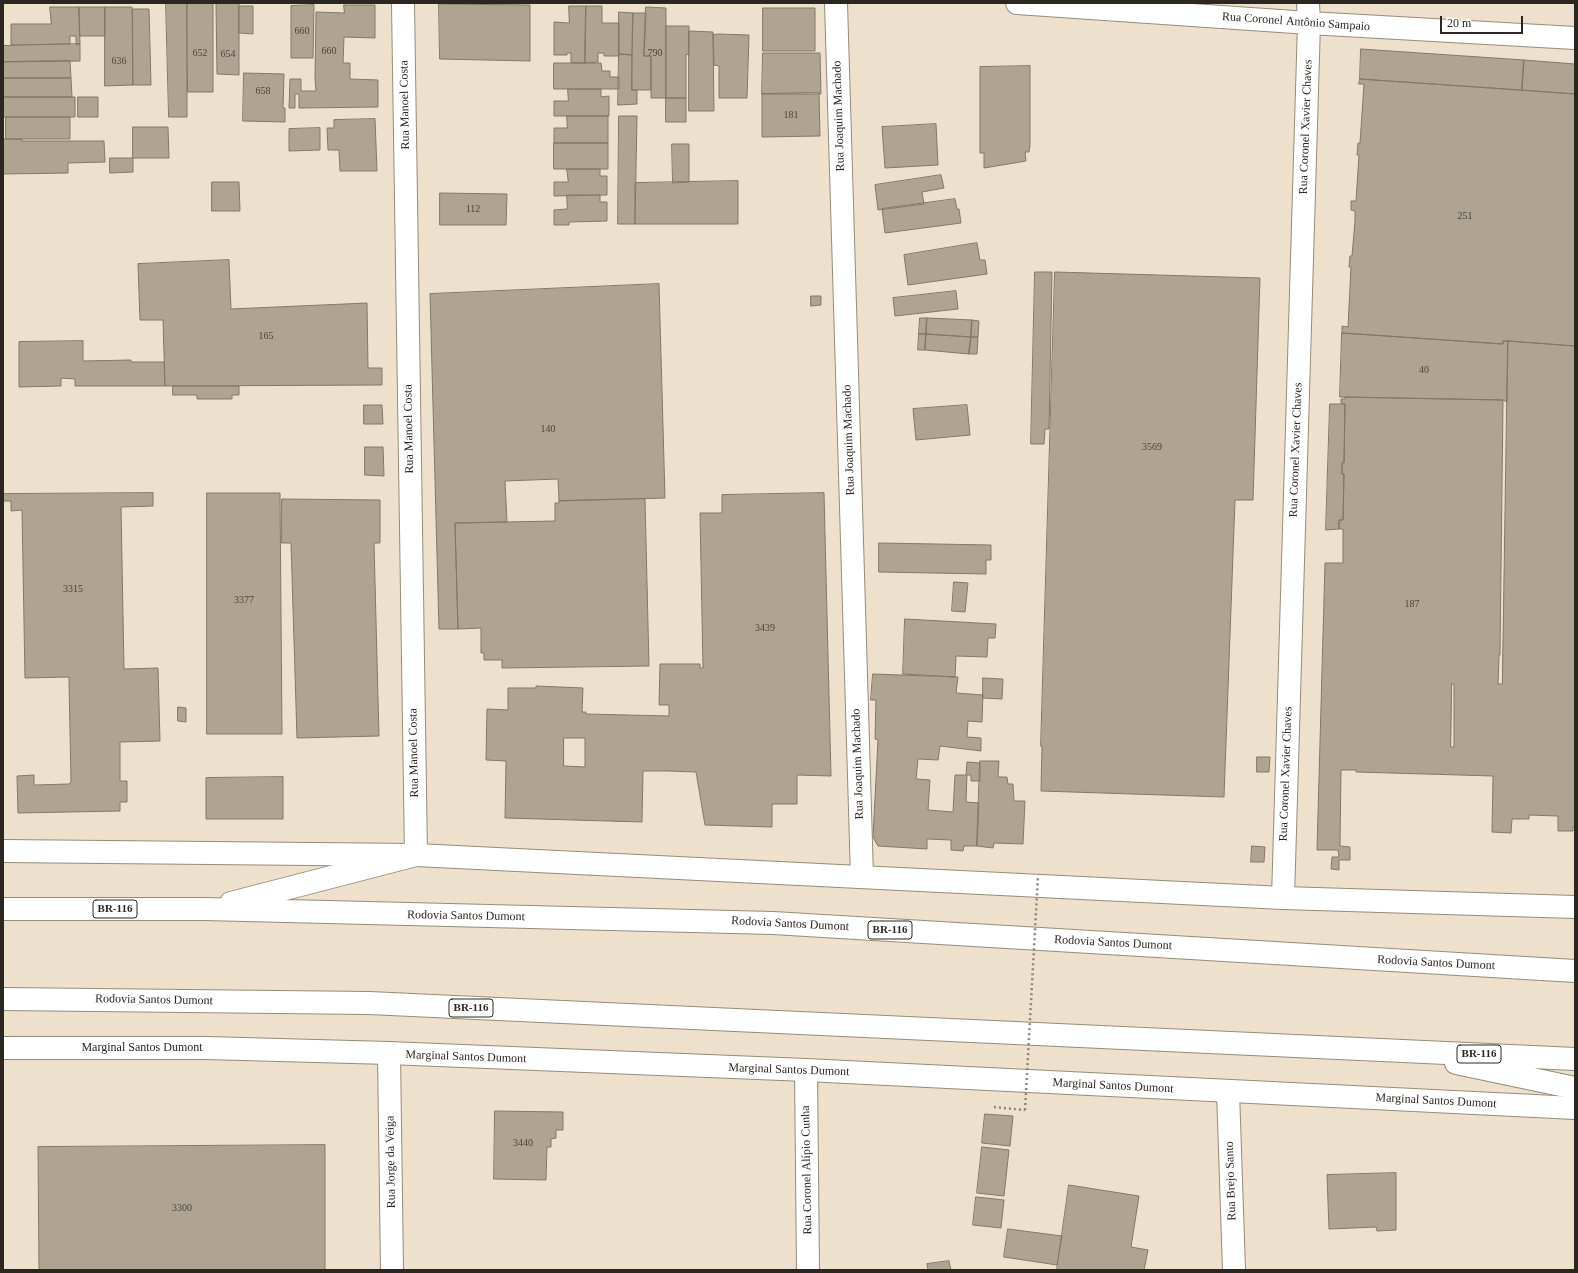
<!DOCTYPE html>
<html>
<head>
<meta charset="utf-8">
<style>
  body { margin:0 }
  #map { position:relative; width:1578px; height:1273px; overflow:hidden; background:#ede1ce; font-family:"Times New Roman",serif }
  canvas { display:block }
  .frame { position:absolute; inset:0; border:4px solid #2b2720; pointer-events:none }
  .scale { position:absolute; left:1440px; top:16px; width:83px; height:18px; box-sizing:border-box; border:2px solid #2b2720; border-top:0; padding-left:5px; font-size:12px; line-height:14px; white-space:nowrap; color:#2b2720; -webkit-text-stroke:3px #fff; paint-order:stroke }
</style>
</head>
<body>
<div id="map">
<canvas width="1578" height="1273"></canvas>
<div class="frame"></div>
<div class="scale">20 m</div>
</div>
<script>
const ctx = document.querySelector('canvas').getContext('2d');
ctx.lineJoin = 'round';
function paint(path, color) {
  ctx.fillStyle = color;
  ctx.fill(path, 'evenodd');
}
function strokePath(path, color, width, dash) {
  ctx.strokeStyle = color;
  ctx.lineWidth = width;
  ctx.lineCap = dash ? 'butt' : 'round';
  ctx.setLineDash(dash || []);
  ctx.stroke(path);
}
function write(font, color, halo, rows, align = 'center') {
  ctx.font = font + ' "Times New Roman",serif';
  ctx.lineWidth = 3.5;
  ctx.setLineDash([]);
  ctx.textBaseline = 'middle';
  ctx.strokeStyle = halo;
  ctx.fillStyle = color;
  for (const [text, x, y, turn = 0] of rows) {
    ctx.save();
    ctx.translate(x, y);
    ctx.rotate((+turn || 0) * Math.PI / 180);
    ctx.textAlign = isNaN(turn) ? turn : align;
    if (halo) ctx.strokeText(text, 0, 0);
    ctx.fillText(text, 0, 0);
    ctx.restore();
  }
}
const building = new Path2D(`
  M166,3H187V117H169Z
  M187,3H213V92H188Z
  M239,3V75L217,74L216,4Z
  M439,4L530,5V61L440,59Z
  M314,5L313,58H291V6Z
  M344,5H375V38L344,37L343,63H350V79L378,80V107L299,108V94H295V108H289L290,79H301V91H316L315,79L316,12L344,13Z
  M239,6H253V34L239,33Z
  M569,6H586L585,63H571V53H567V55H554V22L569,23Z
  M586,6H602V23H619V56H604V53H598V62L585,63Z
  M50,7H79L80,44L76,45V36H70V44L11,45V24H51Z
  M79,7H105V36H80Z
  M105,7H132L133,85L105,86Z
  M646,7L666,8V98H651V56H644Z
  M763,8H815V51H763Z
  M133,9H149L151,85H133Z
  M619,12L633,13L632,55L619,54Z
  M633,13H646L644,56H651V90H632Z
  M666,26H689V55L686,54V98H666Z
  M689,31L713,32L714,111H689Z
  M719,34L749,35L747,98H719V66L714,65L713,35Z
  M80,44V61L3,62V46Z
  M1361,49L1524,60L1522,90L1360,79Z
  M763,53H820L821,94H762Z
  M619,54L632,55V90H637V104L618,105Z
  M1524,60L1575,64V94L1522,90Z
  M70,61L71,78H3V62Z
  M554,63H601L602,71H610V77H619V89H554Z
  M1030,66V146L1029,152H1025L1026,161L984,168V153H980V67Z
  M244,73L284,74L283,108H285V122L243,121Z
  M3,78H71L72,97H3Z
  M1360,79L1575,94V346L1508,341H1503V344L1342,333V326L1348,327L1351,267H1349L1350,256H1352L1355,221V211L1351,210V201H1356L1359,155H1357L1358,143H1360L1364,84H1359Z
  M568,89H601V97L609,96V116H554V101H568Z
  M819,93L820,136L762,137V94Z
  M3,97H75V117H3Z
  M78,97H98V117H78Z
  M666,98H686V122H666Z
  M567,116H608V143H554V128H567Z
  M619,116H637L635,224H618Z
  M6,117H70V139H6Z
  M375,119L377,171H340L339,150H328L327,128H334V120Z
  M936,124L938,165L885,168L882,127Z
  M133,127H168L169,158H133Z
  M320,128V150L289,151V129Z
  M3,139H22V141H104L105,162L68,163V173L3,174Z
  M554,143H608V169H554Z
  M672,144H689V182L673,183Z
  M110,158H133V172L110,173Z
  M567,169H600V176H607V195L554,196V182H568Z
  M941,175L944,188L922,192L924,204L878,210L875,185Z
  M738,181V224H635V183Z
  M212,182H239L240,211H212Z
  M440,193L507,194L506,225H440Z
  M567,195H600V202H607V221L569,222V225H554V210L567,209Z
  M955,199L957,209H959L961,223L885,233L882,209Z
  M977,243L980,260H985L987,274L908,285L904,255Z
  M229,260L231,309L367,303L368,368H382V385L165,386L163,320H140L138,264Z
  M1035,272H1052L1049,429H1045L1044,444H1031Z
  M1055,272L1260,278L1253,500H1235L1224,797L1041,791L1042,746H1041Z
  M659,284L665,498L559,501L558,479L505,481L507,522L455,523L458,629H439L430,294Z
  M956,291L958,309L895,316L893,298Z
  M811,296H821V305L811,306Z
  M920,318H927L926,334H919Z
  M927,318L972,320L971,337L926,334Z
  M972,320L979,321L978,337H971Z
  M1342,333L1503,344V341H1508L1507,402L1503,400L1340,397Z
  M919,334H926L925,350H918Z
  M926,334L971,337L969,354L925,350Z
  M971,337H978L977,354H969Z
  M83,341V361L131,360V362H164L165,386H75V379L61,378V386L19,387V342Z
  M1508,341L1575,346V827H1573V831H1558V816L1529,815V819H1512L1511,833L1492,832L1493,776L1356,772V770H1341L1340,846L1350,847V860H1339V870L1331,869L1332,857H1339L1338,850H1317L1325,563H1343V529H1339V520H1343L1344,474H1342V462L1344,463L1345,404L1341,403V399H1345V397L1503,400L1500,655H1499L1498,684H1502ZM1452,684H1454V747H1451Z
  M173,386H239V395H232V399H197V395H173Z
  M1330,404H1345L1344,463L1342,462V474H1344L1343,520H1339V529L1326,530Z
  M364,405H382L383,424H364Z
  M967,405L970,435L916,440L913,409Z
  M365,447H383L384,476L365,475Z
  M153,493V506L121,507L124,669L158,668L160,741L120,742V781H127V802H120V811L18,813L17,776L34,775V785L69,784L71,782L69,681V677L25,678L22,510L11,511V501H3V494Z
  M207,493H280L282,734H207Z
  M824,493L831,776L797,775V804H772V827L705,825L696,772L668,771H643L642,822L505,818L506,761L486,760L487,709L508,710V688H536V686L583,688L582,712H586V714L669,716V705H659L660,664H700V668H703L700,513H722V495ZM564,738H585V767L564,766Z
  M282,499L380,500V543H374L379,736L297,738L291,543H282Z
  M645,499L649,666L502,668V660H484V653H481V628L458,629L455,523L555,521V503H559V501Z
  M879,543L991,545V560H986V574L879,572Z
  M954,582L968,583L965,612L952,611Z
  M905,619L996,624L995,638H988L987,657L956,656L955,677L903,674Z
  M873,674L958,677L956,693L983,695L982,722L968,721L967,737L981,738V751L940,746L938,760L918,759L916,779L930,780L928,810L953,812L955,775H966L967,762L980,763V781H971V775H967L966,802L979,803L977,846H964L963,851L951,850V840L927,839V849L878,846L873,837L878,740L875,739L876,700H871Z
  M983,678L1003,679L1002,699L983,698Z
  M178,707L186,708V722L178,721Z
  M1257,757H1270L1269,772H1257Z
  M980,761H999L998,777H1007L1008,784H1013L1014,801H1025L1023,844L994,843L993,848L977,846Z
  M283,777V819H206V778Z
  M1252,846L1265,847L1264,862H1251Z
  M495,1111L563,1112V1130H556V1138L551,1139V1147H547L546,1180L494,1179Z
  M985,1114L1013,1116L1010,1146L982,1143Z
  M325,1145V1270H39L38,1147Z
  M982,1147L1009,1150L1004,1196L977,1193Z
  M1396,1173V1230L1377,1231L1376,1227L1329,1229L1327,1175Z
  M1069,1185L1139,1196L1131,1247L1148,1250L1144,1270H1057Z
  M976,1197L1004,1200L1001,1228L973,1225Z
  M1008,1229L1062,1236L1057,1265L1004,1257Z
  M949,1261L951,1270H928L927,1264Z`);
paint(building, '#afa492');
strokePath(building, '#837868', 1);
const street = new Path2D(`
  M403,3L416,855
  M836,3L862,877
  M1017,3L1309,23L1575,38
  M1283,898L1309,23L1308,3
  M389,1053L392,1270
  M806,1070L808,1270
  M1228,1091L1234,1270`);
const secondary = new Path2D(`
  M3,851L416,855L1283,898L1575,907
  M3,1048H206L389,1053L806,1070L1575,1108`);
const highway = new Path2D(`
  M231,903L416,855
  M3,909H205L773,923L1575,971
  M3,999L369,1003L1575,1059
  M1456,1063L1575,1088`);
strokePath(street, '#968b7a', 24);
strokePath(secondary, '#968b7a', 24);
strokePath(highway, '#968b7a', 24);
strokePath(new Path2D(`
  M994,1107L1025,1110`), '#8c8477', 2.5, [2, 3]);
strokePath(street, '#fff', 22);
strokePath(secondary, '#fff', 22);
strokePath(highway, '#fff', 22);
strokePath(new Path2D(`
  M1025,1110L1038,876`), '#8c8477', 2.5, [2, 3]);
write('10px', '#4c463c', null, [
  ["660",302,31],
  ["660",329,51],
  ["652",200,53],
  ["790",655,53],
  ["654",228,54],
  ["636",119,61],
  ["658",263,91],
  ["181",791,115],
  ["112",473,209],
  ["251",1465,216],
  ["165",266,336],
  ["40",1424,370],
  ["140",548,429],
  ["3569",1152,447],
  ["3315",73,589],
  ["3377",244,600],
  ["187",1412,604],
  ["3439",765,628],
  ["3440",523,1143],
  ["3300",182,1208]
]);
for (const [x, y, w] of [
  [115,909,44],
  [890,930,44],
  [471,1008,44],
  [1479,1054,44]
]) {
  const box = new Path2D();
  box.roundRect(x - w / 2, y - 9, w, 18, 3);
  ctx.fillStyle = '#fff';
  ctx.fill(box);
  strokePath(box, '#2b2720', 1);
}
write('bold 11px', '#2b2720', null, [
  ["BR-116",115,909],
  ["BR-116",890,930],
  ["BR-116",471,1008],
  ["BR-116",1479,1054]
]);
write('12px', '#2b2720', '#fff', [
  ["Rua Coronel Antônio Sampaio",1296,22,4],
  ["Rua Manoel Costa",405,105,-91],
  ["Rua Joaquim Machado",839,116,-92],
  ["Rua Coronel Xavier Chaves",1306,127,-88],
  ["Rua Manoel Costa",409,429,-91],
  ["Rua Joaquim Machado",849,440,-92],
  ["Rua Coronel Xavier Chaves",1296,450,-88],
  ["Rua Manoel Costa",414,753,-91],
  ["Rua Joaquim Machado",858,764,-92],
  ["Rua Coronel Xavier Chaves",1286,774,-88],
  ["Rodovia Santos Dumont",466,916,1],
  ["Rodovia Santos Dumont",790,924,3],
  ["Rodovia Santos Dumont",1113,943,3],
  ["Rodovia Santos Dumont",1436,963,3],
  ["Rodovia Santos Dumont",154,1000,1],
  ["Marginal Santos Dumont",142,1048],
  ["Marginal Santos Dumont",466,1057,2],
  ["Marginal Santos Dumont",789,1070,2],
  ["Marginal Santos Dumont",1113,1086,3],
  ["Marginal Santos Dumont",1436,1101,3],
  ["Rua Jorge da Veiga",391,1162,-91],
  ["Rua Coronel Alípio Cunha",807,1170,-91],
  ["Rua Brejo Santo",1231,1181,-92]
]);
</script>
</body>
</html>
